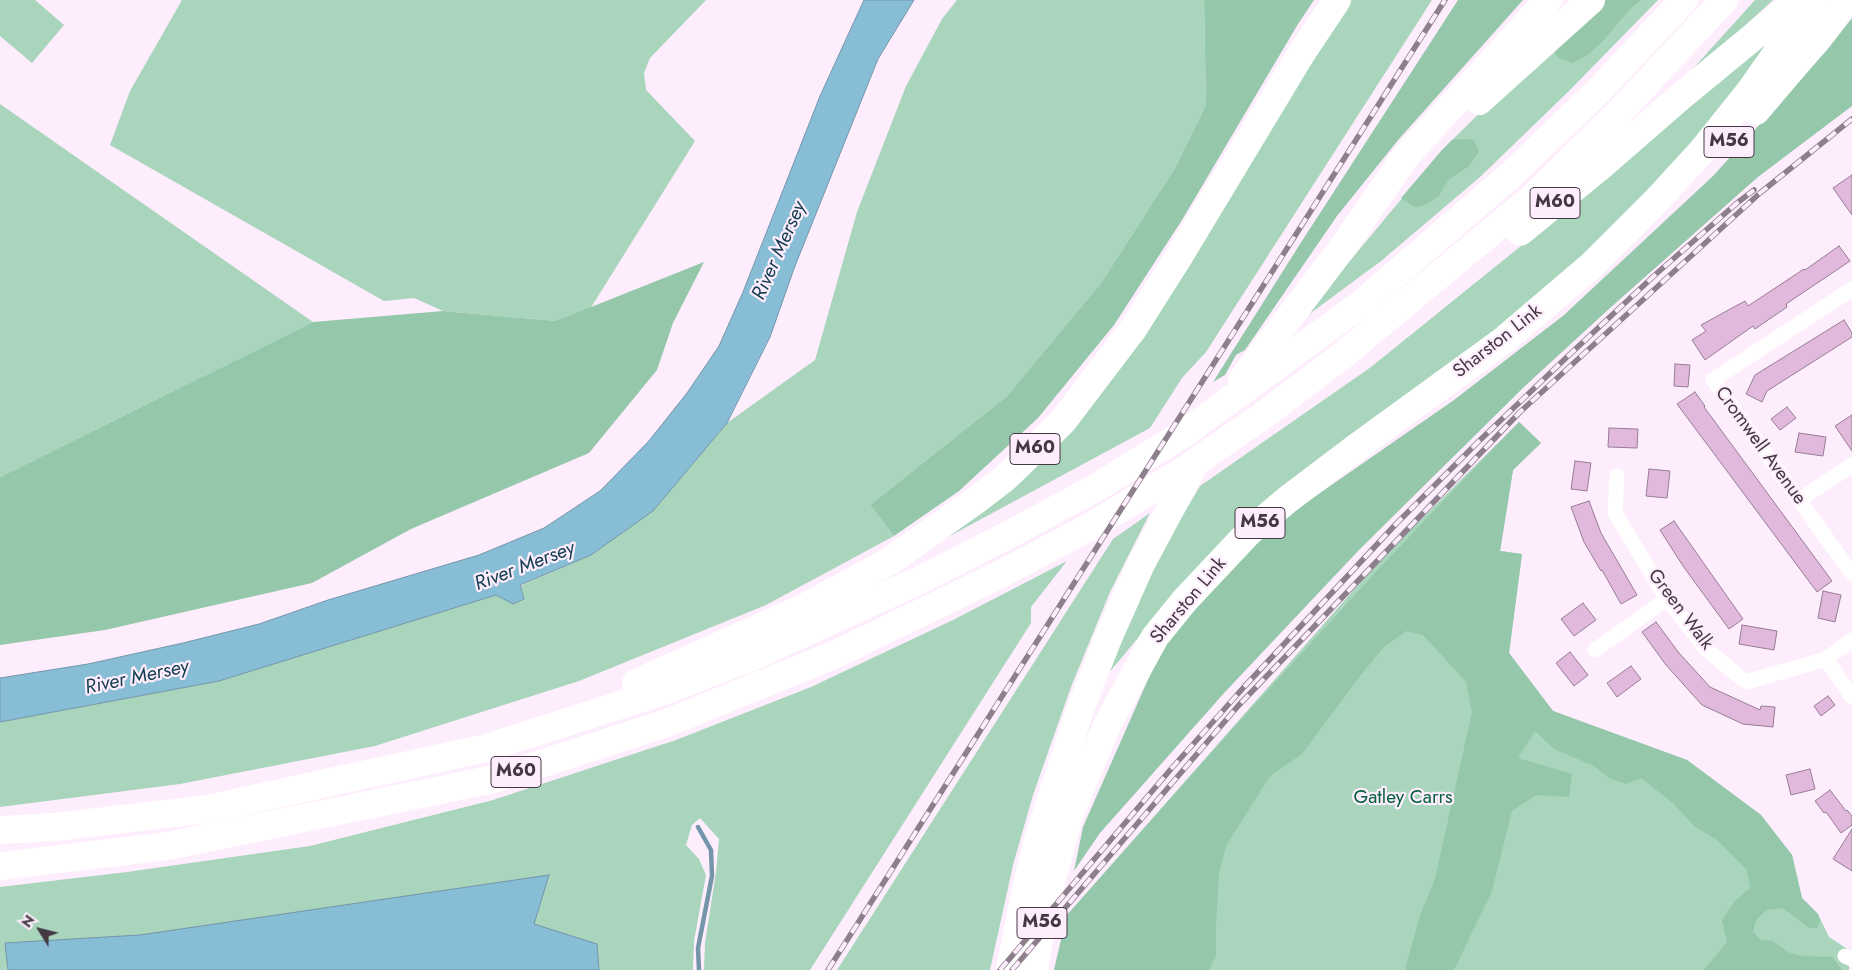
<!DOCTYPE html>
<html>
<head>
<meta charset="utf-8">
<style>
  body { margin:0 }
  #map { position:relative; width:1852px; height:970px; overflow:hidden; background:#feedfc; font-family:Jost,sans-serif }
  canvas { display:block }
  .north { position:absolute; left:15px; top:905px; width:50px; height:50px; -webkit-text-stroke:4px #feedfc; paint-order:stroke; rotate:306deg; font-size:14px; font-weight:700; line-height:20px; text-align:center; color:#443943 }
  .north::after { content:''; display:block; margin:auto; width:18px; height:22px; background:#443943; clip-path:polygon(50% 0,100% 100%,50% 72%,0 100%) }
</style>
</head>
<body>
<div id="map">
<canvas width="1852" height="970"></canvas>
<div class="north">N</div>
</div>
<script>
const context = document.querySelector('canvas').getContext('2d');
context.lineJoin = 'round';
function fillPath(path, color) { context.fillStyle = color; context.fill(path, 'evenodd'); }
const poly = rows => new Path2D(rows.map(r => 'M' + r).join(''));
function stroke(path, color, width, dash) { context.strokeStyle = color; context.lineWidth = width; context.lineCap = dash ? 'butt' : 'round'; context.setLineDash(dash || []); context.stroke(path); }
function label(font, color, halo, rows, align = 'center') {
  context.font = font + ' Jost,sans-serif'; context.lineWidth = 4.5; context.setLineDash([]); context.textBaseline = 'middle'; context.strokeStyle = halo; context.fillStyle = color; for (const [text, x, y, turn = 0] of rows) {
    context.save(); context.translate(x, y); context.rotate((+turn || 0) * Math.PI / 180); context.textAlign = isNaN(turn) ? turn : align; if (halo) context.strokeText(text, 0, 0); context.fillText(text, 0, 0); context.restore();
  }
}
fillPath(poly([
  [0,0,35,0,64,25,32,63,0,36],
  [182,0,706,0,650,58,644,73,646,90,695,141,575,333,556,321,443,311,414,298,384,301,110,145,130,91],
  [957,0,1204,0,1206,105,1175,168,1101,283,1007,396,870,505,894,536,766,605,579,681,375,746,180,784,0,807,0,722,219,681,496,595,513,604,524,599,520,586,591,555,653,511,727,423,815,360,857,212,906,86,942,19],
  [1349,0,1432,0,1206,352,1182,378,1150,428,911,557,1022,473],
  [1604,0,1658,0,1569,91,1480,177,1381,261,1300,321,1442,150,1501,92],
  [1755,0,1773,0,1690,76,1689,73],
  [1779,28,1768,51,1687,153,1549,288,1177,591,1103,680,1161,552,1200,486,1371,367,1594,187],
  [0,104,313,322,0,477],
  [1519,422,1541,443,1513,470,1500,551,1522,554,1509,653,1553,711,1687,760,1761,815,1792,855,1802,898,1818,914,1829,937,1849,950,1849,970,1054,970,1067,915,1381,559],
  [1150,513,1110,592,1071,687,1033,795,1013,865,990,970,837,970,1113,539],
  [1067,561,1031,607,1031,623,810,970,704,970,705,943,716,872,719,839,700,818,692,825,686,845,699,859,706,875,694,941,693,970,0,970,0,887,127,872,310,846,493,800,676,740,811,687,953,620]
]), '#a8d5bc');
fillPath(poly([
  [1204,0,1314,0,1298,24,1182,220,1114,325,1038,418,959,491,894,536,870,505,1007,396,1101,283,1175,168,1206,105],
  [1458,0,1523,0,1399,139,1337,216,1245,350,1236,355,1225,375,1213,382,1300,244],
  [1604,0,1641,0,1631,8,1602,42,1586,56,1572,63,1559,58,1550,47],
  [1852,18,1852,106,1758,177,1610,308,1525,386,1359,550,1225,692,1100,833,1074,871,1083,827,1161,650,1226,568,1294,511,1454,400,1564,315,1713,176,1827,50],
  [1460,139,1473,139,1479,151,1469,166,1448,180,1439,196,1425,205,1415,207,1401,198,1442,150,1452,140],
  [704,262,673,323,657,370,589,453,411,529,312,583,105,630,0,645,0,477,313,322,443,311,556,321],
  [1519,422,1541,443,1513,470,1500,551,1522,554,1509,653,1553,711,1687,760,1761,815,1792,855,1802,898,1818,914,1820,921,1817,928,1809,928,1783,908,1766,910,1756,920,1753,932,1761,940,1772,941,1790,953,1802,956,1832,957,1842,970,1704,970,1727,942,1722,920,1735,901,1750,888,1747,870,1717,840,1694,826,1674,804,1641,778,1626,784,1609,778,1594,766,1554,749,1535,731,1518,758,1572,774,1569,797,1536,795,1512,811,1492,891,1454,970,1405,970,1420,915,1435,879,1472,712,1466,682,1423,635,1406,631,1383,648,1360,676,1302,754,1270,776,1226,846,1219,873,1216,925,1216,955,1209,970,1054,970,1067,915,1237,724,1386,561]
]), '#95c7ab');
const water = poly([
  [864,0,914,0,878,59,795,266,770,337,727,423,653,511,591,555,520,585,524,599,513,604,496,595,219,681,0,722,0,678,88,664,183,643,259,624,328,600,479,555,544,528,600,491,648,442,687,393,719,346,743,292,820,96,864,0],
  [549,875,534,924,597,944,599,970,8,970,5,943,140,935,549,875]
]);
fillPath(water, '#88bdd6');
stroke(water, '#7495aa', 1);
stroke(poly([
  [698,827,711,850,712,876,698,948,699,970]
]), '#7495aa', 4.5);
const building = poly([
  [1852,175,1852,215,1833,188,1852,175],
  [1839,246,1850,261,1786,304,1787,307,1755,329,1753,326,1705,360,1692,340,1706,331,1701,325,1745,301,1748,306,1804,269,1805,270,1839,246],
  [1844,320,1852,333,1852,337,1767,391,1762,402,1746,394,1755,375,1844,320],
  [1675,364,1690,365,1688,387,1674,386,1675,364],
  [1695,392,1705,406,1704,407,1832,581,1817,592,1677,404,1695,392],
  [1787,407,1796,418,1780,430,1771,419,1787,407],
  [1852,415,1852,451,1835,426,1852,415],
  [1609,428,1638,429,1637,448,1608,447,1609,428],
  [1799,433,1826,437,1823,456,1795,452,1799,433],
  [1575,461,1591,463,1587,491,1571,489,1575,461],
  [1649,469,1670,471,1667,498,1646,496,1649,469],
  [1589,501,1601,533,1637,595,1621,604,1602,570,1601,571,1584,542,1571,507,1589,501],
  [1674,521,1743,619,1729,629,1683,566,1660,530,1674,521],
  [1823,591,1841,595,1835,622,1818,618,1823,591],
  [1583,603,1596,620,1574,636,1561,619,1583,603],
  [1656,622,1679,653,1710,687,1760,710,1761,706,1775,707,1773,727,1743,724,1702,705,1666,665,1642,632,1656,622],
  [1742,625,1777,631,1774,650,1739,644,1742,625],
  [1570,652,1588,675,1574,686,1556,663,1570,652],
  [1631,666,1641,679,1617,697,1607,683,1631,666],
  [1828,696,1835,705,1821,716,1814,706,1828,696],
  [1810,769,1815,789,1791,795,1786,775,1810,769],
  [1830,790,1846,811,1847,810,1852,816,1852,825,1841,833,1826,812,1824,813,1815,801,1830,790],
  [1852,829,1852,871,1833,859,1852,829]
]);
fillPath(building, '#e0b9dc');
stroke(building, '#977d94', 1);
stroke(poly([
  [1852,289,1713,380,1852,574],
  [1617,476,1615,513,1667,599,1707,650,1746,682,1826,659,1852,640],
  [1799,500,1852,465],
  [1595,650,1667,599],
  [1826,659,1852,697],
  [1845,956,1852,959]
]), '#fff', 15);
stroke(poly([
  [1479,101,1591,0],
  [1756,111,1819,37,1847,0],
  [1520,232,1601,166,1679,98,1798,0],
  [1242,380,1345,244,1406,156,1548,0],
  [636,683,801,609,890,561,979,498,1005,478,1032,452,1063,421,1133,329,1178,258,1301,54,1337,0],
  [0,830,55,827,208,809,486,748,661,692,747,659,920,580,1014,532,1097,487,1186,432,1361,304,1513,173,1598,91,1684,0],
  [0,866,168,846,494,779,667,723,836,654,1001,574,1086,529,1180,473,1261,417,1343,355,1532,198,1619,113,1724,0],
  [1010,970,1025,893,1038,839,1080,710,1109,636,1140,566,1194,465],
  [1034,970,1046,901,1070,814,1107,725,1155,637,1185,600,1249,532,1287,500,1357,447,1504,340,1592,265,1658,199,1702,151,1750,91,1814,0]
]), '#fff', 28);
const rail = poly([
  [828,970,1445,0],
  [1000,970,1171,769,1244,687,1396,524,1478,442,1567,357,1656,274,1737,203,1754,190],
  [1012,970,1238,706,1520,412,1760,193,1852,119]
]);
stroke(rail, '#8d7f8b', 5.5);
stroke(rail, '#feedfc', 4, [11]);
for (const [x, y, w] of [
  [1729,142,50],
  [1555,203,50],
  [1035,449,50],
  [1260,523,50],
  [516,772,50],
  [1042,923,50]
]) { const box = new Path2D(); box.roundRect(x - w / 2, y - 15.5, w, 31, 4); context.fillStyle = '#feedfc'; context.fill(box); stroke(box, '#443943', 1); }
label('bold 18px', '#443943', null, [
  ["M56",1729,142],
  ["M60",1555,203],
  ["M60",1035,449],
  ["M56",1260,523],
  ["M60",516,772],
  ["M56",1042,923]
]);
label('19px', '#443943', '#feedfc', [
  ["Sharston Link",1498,342,-38],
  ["Cromwell Avenue",1760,446,54],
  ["Sharston Link",1189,601,-50],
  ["Green Walk",1680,610,53]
]);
label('19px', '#035f3d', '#feedfc', [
  ["Gatley Carrs",1403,798]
]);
label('italic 20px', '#113e50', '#feedfc', [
  ["River Mersey",780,251,-66],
  ["River Mersey",525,567,-21],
  ["River Mersey",137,678,-12]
]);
</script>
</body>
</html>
